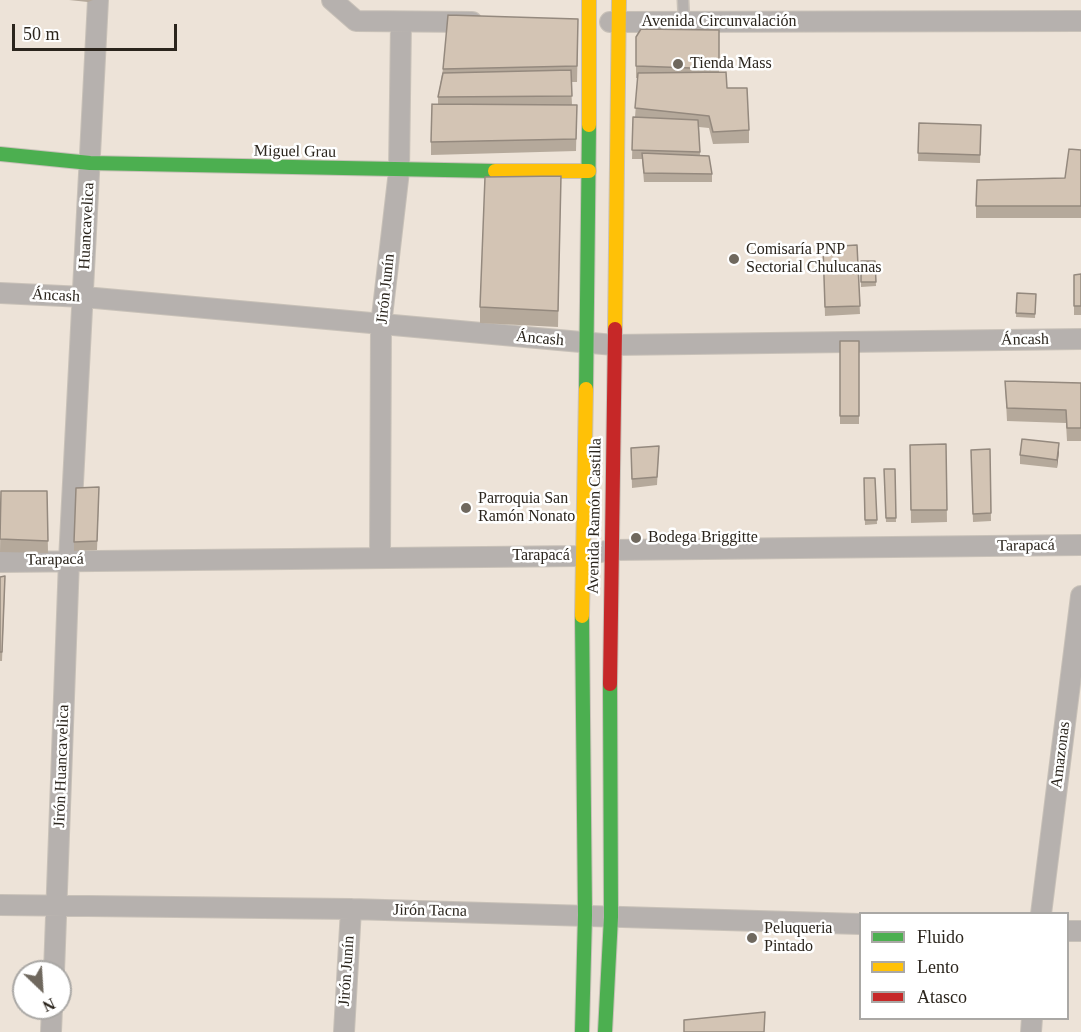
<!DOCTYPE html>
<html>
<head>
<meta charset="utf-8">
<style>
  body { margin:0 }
  #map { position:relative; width:1081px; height:1032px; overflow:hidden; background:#ede3d8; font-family:"Times New Roman",serif }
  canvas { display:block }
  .legend { position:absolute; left:859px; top:912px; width:210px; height:108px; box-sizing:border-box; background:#fff; border:2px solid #aaa8a5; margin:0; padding:8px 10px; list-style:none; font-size:18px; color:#2b251d }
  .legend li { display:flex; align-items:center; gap:12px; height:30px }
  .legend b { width:30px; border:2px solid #aaa8a5 }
  .north { position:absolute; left:12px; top:960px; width:60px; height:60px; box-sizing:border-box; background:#fff; border:2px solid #aaa8a5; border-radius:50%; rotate:155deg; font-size:16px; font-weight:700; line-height:24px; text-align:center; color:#2b251d }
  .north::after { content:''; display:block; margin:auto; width:21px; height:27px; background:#6f685e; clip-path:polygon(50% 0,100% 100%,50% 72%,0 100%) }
  .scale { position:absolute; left:12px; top:24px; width:165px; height:27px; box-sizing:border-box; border:3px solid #2b251d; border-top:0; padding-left:8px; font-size:18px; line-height:21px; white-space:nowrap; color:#2b251d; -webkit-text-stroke:4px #fff; paint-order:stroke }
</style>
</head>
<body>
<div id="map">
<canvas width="1081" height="1032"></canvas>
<ul class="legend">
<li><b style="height:8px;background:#4caf50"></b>Fluido</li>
<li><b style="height:8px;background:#ffc107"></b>Lento</li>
<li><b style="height:8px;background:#c62828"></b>Atasco</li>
</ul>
<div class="north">N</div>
<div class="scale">50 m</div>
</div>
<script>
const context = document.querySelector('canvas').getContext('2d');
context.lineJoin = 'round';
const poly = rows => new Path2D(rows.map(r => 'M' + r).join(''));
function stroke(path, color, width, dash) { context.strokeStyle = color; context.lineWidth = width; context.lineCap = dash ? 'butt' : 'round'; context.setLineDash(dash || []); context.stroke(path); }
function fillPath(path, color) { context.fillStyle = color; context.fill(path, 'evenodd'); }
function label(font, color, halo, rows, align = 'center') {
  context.font = font + ' "Times New Roman",serif'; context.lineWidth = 5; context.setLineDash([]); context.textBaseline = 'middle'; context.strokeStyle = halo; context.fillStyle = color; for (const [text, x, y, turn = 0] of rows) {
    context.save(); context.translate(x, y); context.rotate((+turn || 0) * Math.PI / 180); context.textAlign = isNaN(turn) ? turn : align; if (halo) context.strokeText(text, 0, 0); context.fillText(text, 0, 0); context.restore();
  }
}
const lane = poly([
  [683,0,684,21]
]);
const street = poly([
  [332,0,356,21,472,22],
  [610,22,1081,21],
  [0,293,84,297,614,345,1081,339],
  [380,556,381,325,399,171,401,23],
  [0,562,581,556,611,550,1081,545],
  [0,905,351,909,860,924],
  [1041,914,1081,596],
  [1068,931,1081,931],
  [54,972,69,560,98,0],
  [51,1032,52,1008],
  [344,1032,351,909],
  [1031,1032,1032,1018]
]);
const fast = poly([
  [0,154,90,163,495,171],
  [586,389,589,125],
  [582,616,585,915,582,1032],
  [605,1032,611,917,610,684]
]);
const slow = poly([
  [589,125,589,0],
  [495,171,589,171],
  [615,329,619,0],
  [582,616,586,389]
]);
const jam = poly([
  [610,684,615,329]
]);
stroke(lane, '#c8c1b8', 13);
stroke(street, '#c8c1b8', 22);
stroke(fast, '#c8c1b8', 16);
stroke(slow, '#c8c1b8', 16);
stroke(jam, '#c8c1b8', 16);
stroke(lane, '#b6b1ae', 10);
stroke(street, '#b6b1ae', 20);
stroke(fast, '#4caf50', 14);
stroke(slow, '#ffc107', 14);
stroke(jam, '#c62828', 14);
fillPath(poly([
  [69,0,93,0,88,2],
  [719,30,719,72,749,130,749,143,713,144,709,128,699,127,700,155,712,174,712,182,644,182,642,159,632,159,633,117,635,117,638,78,636,78,636,37],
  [578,36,577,82,571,82,572,105,577,105,576,151,431,155,431,142,438,104,438,97,443,69],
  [919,123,981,125,980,163,918,161],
  [1081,150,1081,218,976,218,976,206,1065,178],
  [561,176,558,327,480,323,480,307],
  [857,245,860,314,825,316,823,247],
  [861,261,875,261,876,286,861,287],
  [1081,274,1081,315,1074,315,1074,275],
  [1017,293,1036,294,1035,318,1016,317],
  [840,341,859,341,859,424,840,424],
  [1005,381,1081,383,1081,441,1067,441,1066,423,1007,421],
  [946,444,947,522,911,523,910,445],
  [659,446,657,485,632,488,631,448],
  [990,449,991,521,973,522,971,450],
  [1059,452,1057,468,1020,464,1020,455],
  [884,469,895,469,896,522,886,522],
  [864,478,875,478,877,524,865,525],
  [1,491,47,491,48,553,0,552],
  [99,495,97,550,74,551,74,542],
  [0,577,5,585,2,661,0,661]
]), '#b5a99b');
fillPath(poly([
  [1059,443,1059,452,1057,468,1057,460]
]), '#94897e');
const building = poly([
  [448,15,578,19,577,66,443,69,448,15],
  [641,29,719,30,719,69,636,66,636,37,641,29],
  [571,70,572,96,438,97,443,73,571,70],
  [726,72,727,88,747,88,749,130,713,132,709,116,635,108,638,73,726,72],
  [432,104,577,105,576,139,431,142,432,104],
  [633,117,698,120,700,152,632,150,633,117],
  [919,123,981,125,980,155,918,153,919,123],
  [1069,149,1081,150,1081,206,976,206,977,180,1065,178,1069,149],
  [642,153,709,156,712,174,644,173,642,153],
  [561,176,558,311,480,307,485,177,561,176],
  [857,245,860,306,825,307,823,247,857,245],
  [861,261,875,261,876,282,861,282,861,261],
  [1081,274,1081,306,1074,306,1074,275,1081,274],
  [1017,293,1036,294,1035,314,1016,313,1017,293],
  [840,341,859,341,859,416,840,416,840,341],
  [1005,381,1081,383,1081,428,1067,428,1066,410,1007,408,1005,381],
  [1022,439,1059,443,1057,460,1020,455,1022,439],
  [946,444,947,510,911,510,910,445,946,444],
  [659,446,657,477,632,479,631,448,659,446],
  [990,449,991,513,973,514,971,450,990,449],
  [884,469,895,469,896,518,886,518,884,469],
  [864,478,875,478,877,520,865,520,864,478],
  [99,487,97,541,74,542,76,488,99,487],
  [1,491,47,491,48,541,0,539,1,491],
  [5,576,2,652,0,652,0,577,5,576],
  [765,1012,764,1032,684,1032,684,1020,765,1012]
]);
fillPath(building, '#d3c4b4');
stroke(building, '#94897e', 1.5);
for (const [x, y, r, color] of [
  [678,64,6,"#6f685e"],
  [734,259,6,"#6f685e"],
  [466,508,6,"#6f685e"],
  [636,538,6,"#6f685e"],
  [752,938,6,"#6f685e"]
]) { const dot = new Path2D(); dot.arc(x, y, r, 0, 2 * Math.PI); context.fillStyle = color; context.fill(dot); stroke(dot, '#fff', 2); }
label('16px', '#2b251d', '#fff', [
  ["Avenida Circunvalación",719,22],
  ["Miguel Grau",295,152,1],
  ["Huancavelica",87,226,-87],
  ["Jirón Junín",386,289,-84],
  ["Áncash",56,296,3],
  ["Áncash",540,339,5],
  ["Áncash",1025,340,-1],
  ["Avenida Ramón Castilla",595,516,-89],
  ["Tarapacá",1026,546,-1],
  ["Tarapacá",541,556],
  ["Tarapacá",55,560,-1],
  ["Amazonas",1061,755,-83],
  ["Jirón Huancavelica",62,766,-88],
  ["Jirón Tacna",430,911,1],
  ["Jirón Junín",347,971,-86]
]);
label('16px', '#2b251d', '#fff', [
  ["Tienda Mass",690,64],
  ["Comisaría PNP",746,250],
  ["Sectorial Chulucanas",746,268],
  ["Parroquia San",478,499],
  ["Ramón Nonato",478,517],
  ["Bodega Briggitte",648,538],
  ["Peluqueria",764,929],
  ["Pintado",764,947]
], 'left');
</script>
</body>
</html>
